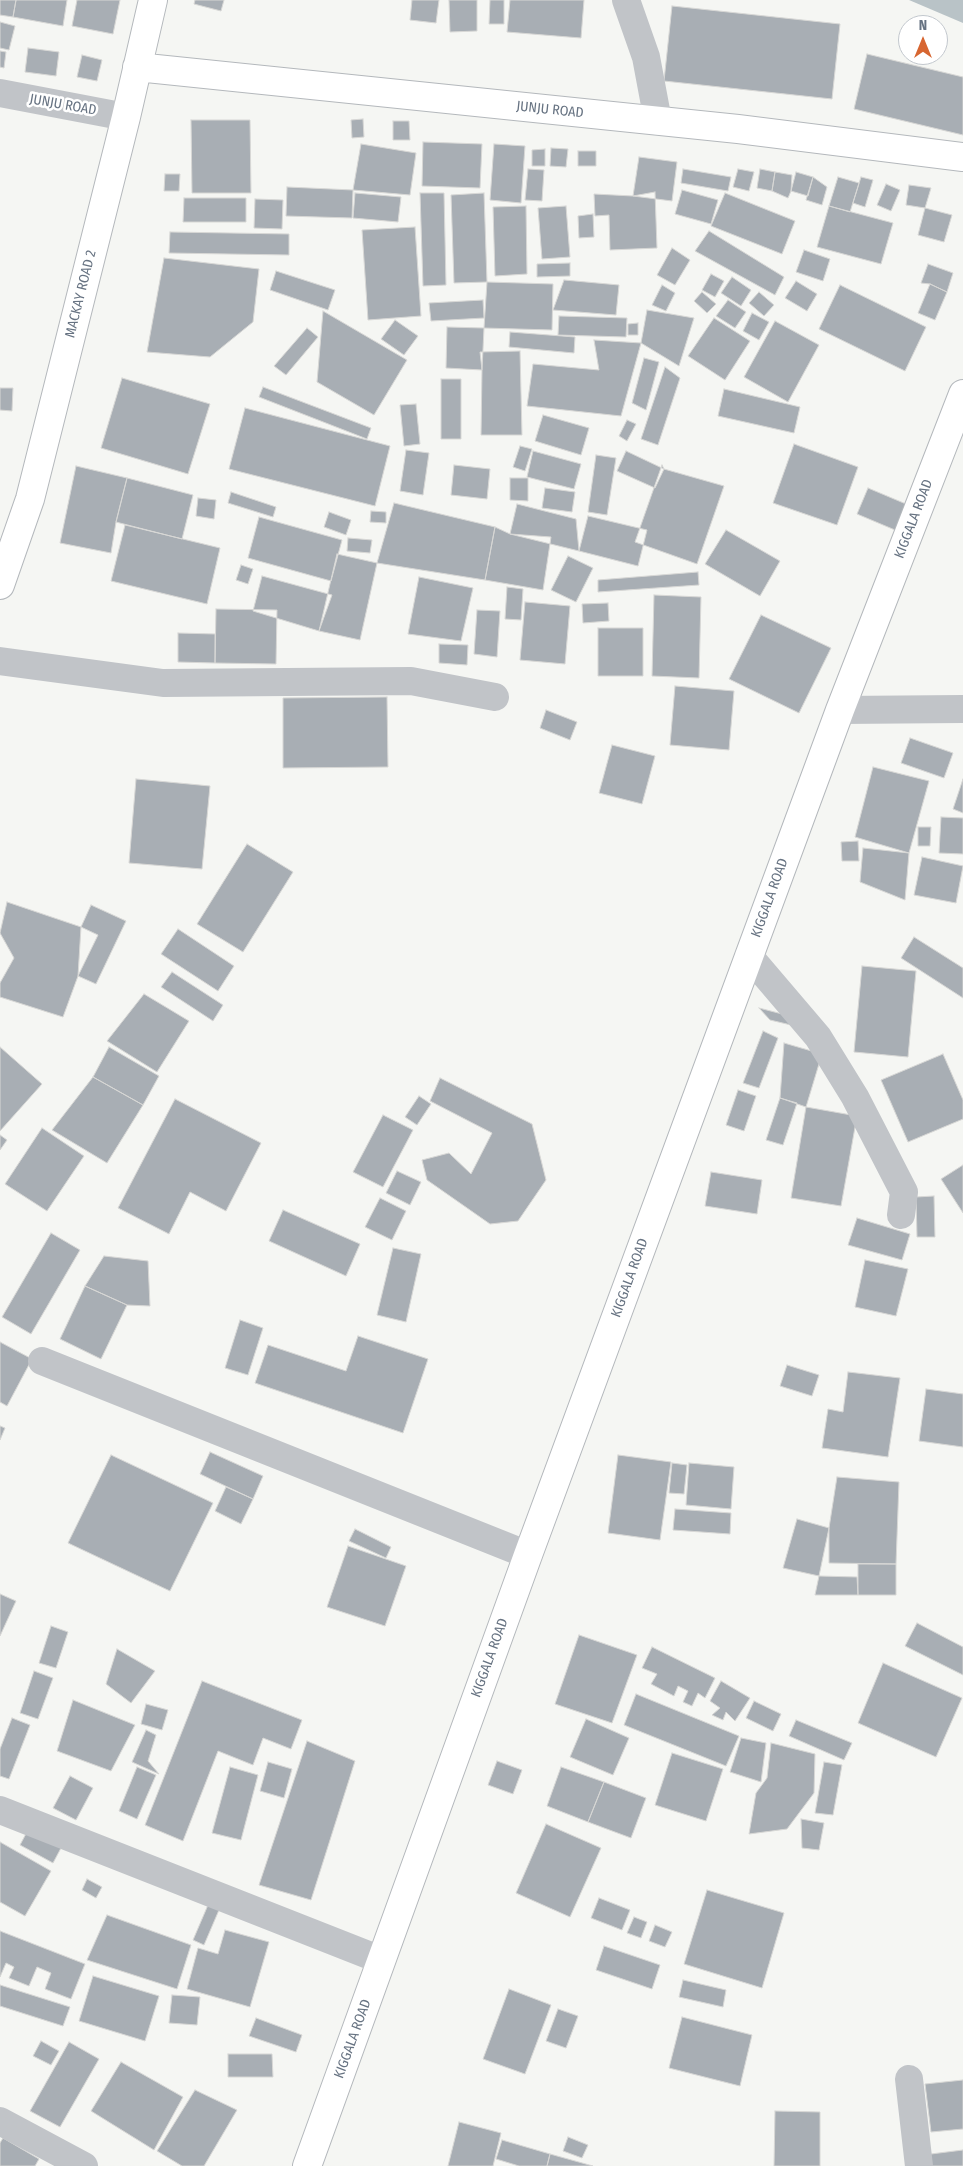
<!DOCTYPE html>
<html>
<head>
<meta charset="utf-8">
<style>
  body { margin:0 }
  #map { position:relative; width:963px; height:2166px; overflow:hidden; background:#f5f6f3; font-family:"Fira Sans Condensed",sans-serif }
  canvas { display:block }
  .north { position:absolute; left:898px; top:15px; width:50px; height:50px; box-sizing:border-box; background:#fff; border:1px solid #c2c7cd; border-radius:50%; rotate:0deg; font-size:14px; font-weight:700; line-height:20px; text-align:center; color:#677382 }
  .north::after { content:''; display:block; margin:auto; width:18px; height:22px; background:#d76631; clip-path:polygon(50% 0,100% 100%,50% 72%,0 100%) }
</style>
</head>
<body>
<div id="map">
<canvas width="963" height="2166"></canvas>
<div class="north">N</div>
</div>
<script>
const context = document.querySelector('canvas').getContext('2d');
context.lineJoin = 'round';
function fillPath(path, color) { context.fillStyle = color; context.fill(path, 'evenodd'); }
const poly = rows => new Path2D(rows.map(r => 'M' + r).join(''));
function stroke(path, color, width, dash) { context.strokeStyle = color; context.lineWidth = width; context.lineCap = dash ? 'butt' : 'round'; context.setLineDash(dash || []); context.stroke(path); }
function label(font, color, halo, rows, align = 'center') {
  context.font = font + ' "Fira Sans Condensed",sans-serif'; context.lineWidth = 5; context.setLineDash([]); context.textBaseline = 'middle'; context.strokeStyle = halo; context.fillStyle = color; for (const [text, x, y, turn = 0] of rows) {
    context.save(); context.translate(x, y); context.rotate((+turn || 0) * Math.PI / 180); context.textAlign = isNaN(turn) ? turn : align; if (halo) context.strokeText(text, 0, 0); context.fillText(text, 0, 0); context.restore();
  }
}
fillPath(poly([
  [909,0,963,0,963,23]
]), '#b9c3c7');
const building = poly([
  [0,0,16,0,13,17,0,15,0,0],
  [16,0,67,0,63,26,13,17,16,0],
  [77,0,120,0,113,34,72,26,77,0],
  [195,0,224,0,221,11,194,4,195,0],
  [412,0,439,0,436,23,410,20,412,0],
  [449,0,477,0,477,31,450,32,449,0],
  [490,0,504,0,504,24,489,24,490,0],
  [510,0,584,0,581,38,507,32,510,0],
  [672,6,840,24,832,99,664,81,672,6],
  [0,22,15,26,9,50,0,48,0,22],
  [28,48,59,52,56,76,25,72,28,48],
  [0,51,6,52,4,68,0,67,0,51],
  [867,54,963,77,963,135,854,109,867,54],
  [82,55,102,60,97,81,77,77,82,55],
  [363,119,364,137,352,138,351,120,363,119],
  [191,120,250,120,251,193,192,193,191,120],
  [393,121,409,121,410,140,393,140,393,121],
  [423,142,482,144,480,188,422,186,423,142],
  [361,144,416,153,410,195,353,190,361,144],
  [494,144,525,146,521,203,490,200,494,144],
  [551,148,568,149,566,167,550,166,551,148],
  [545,149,545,166,532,166,532,150,545,149],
  [578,151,596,151,596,166,578,166,578,151],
  [639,157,677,162,672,201,633,196,639,157],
  [528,169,544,170,542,201,525,200,528,169],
  [683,169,731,177,728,191,681,183,683,169],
  [738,169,754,172,749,191,733,187,738,169],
  [760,169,775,172,772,191,757,188,760,169],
  [775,172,792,175,791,191,788,198,772,191,775,172],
  [796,172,813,177,808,196,791,191,796,172],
  [165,174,180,174,179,191,164,191,165,174],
  [813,177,827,187,822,205,806,200,813,177],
  [838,177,859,183,850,212,829,206,838,177],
  [861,177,873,180,865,207,853,203,861,177],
  [886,184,900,190,891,211,877,205,886,184],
  [909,185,931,188,925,208,906,205,909,185],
  [287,187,353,190,352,218,286,216,287,187],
  [682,190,718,200,711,224,675,214,682,190],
  [655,192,657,248,610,250,609,215,595,216,594,194,633,196,655,192],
  [355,193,401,197,398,222,353,218,355,193],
  [420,193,444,193,446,285,423,286,420,193],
  [484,193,487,282,454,283,451,195,484,193],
  [725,193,795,221,782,254,711,226,725,193],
  [184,198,246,198,246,222,183,222,184,198],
  [255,199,283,200,282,229,254,228,255,199],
  [526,206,527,274,495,276,493,207,526,206],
  [566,206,570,257,542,259,538,208,566,206],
  [829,206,893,223,881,264,817,247,829,206],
  [925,208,952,215,944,242,918,235,925,208],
  [593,214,594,237,579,238,578,216,593,214],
  [415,227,421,316,368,320,362,230,415,227],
  [709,231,784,277,775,295,695,251,709,231],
  [170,232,289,234,289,255,169,253,170,232],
  [672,248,690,260,675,285,657,275,672,248],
  [804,250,830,259,823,281,796,272,804,250],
  [164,258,259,269,253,322,210,357,147,352,164,258],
  [570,263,570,276,537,277,537,264,570,263],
  [928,264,953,273,947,292,930,284,921,283,928,264],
  [276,271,335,290,328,310,270,290,276,271],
  [711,274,724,281,715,297,702,290,711,274],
  [732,277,751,290,741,306,721,293,732,277],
  [564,280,619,285,616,315,553,310,564,280],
  [796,281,817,294,807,311,785,298,796,281],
  [487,282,553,284,552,330,484,328,487,282],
  [930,284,947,292,935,320,918,313,930,284],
  [662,285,675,293,666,311,652,305,662,285],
  [840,285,926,327,905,371,819,329,840,285],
  [702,292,716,304,707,313,694,301,702,292],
  [759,292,774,305,764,316,749,303,759,292],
  [483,300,484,318,431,321,429,303,483,300],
  [728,300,746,312,735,328,716,316,728,300],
  [647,310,694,318,679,366,641,343,647,310],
  [323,311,407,360,374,415,317,382,323,311],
  [752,313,769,322,759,340,743,331,752,313],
  [559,316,627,318,626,337,558,335,559,316],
  [714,318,750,341,725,380,688,356,714,318],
  [395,320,418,336,404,355,381,339,395,320],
  [775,321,819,345,788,402,744,377,775,321],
  [638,323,638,335,628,335,628,324,638,323],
  [447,327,484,328,482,370,446,368,447,327],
  [307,328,318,337,286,375,274,366,307,328],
  [510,332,575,337,574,353,509,347,510,332],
  [594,340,641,343,621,416,527,406,533,364,599,370,594,340],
  [520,351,522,435,481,435,482,370,480,352,520,351],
  [644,358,659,362,646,410,632,403,644,358],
  [665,367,680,378,658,445,641,439,665,367],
  [122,378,210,404,188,474,101,448,122,378],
  [441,379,461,379,461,439,441,439,441,379],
  [263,387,371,428,367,439,259,397,263,387],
  [0,388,13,388,12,411,0,410,0,388],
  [724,389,800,407,794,433,718,416,724,389],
  [416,404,420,444,404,446,400,405,416,404],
  [245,408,390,446,375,506,229,469,245,408],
  [543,415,589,428,581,455,535,441,543,415],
  [627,420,636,424,627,441,619,436,627,420],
  [794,444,858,467,837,525,773,503,794,444],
  [520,446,532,449,525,471,513,467,520,446],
  [406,450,429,453,423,495,400,491,406,450],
  [533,451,581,464,574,489,527,477,533,451],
  [626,451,664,469,655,488,617,471,626,451],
  [596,455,616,458,607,515,588,512,596,455],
  [454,465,490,469,487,499,451,495,454,465],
  [662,465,664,469,724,486,697,564,635,542,662,465],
  [76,466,127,478,116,522,111,553,60,543,76,466],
  [127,478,193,495,182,539,116,522,127,478],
  [510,478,528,478,528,501,510,500,510,478],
  [545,488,575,492,572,512,542,508,545,488],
  [868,488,906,504,895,530,857,514,868,488],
  [231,492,276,507,273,517,228,503,231,492],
  [198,498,216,500,214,519,196,516,198,498],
  [394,503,495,527,485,580,377,563,394,503],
  [517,504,576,519,579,551,510,534,517,504],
  [371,511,386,512,386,523,370,522,371,511],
  [329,512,351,520,346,535,324,527,329,512],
  [588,516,647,530,638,566,579,551,588,516],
  [259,517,342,540,331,581,248,558,259,517],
  [125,525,220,548,207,604,111,581,125,525],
  [495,527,510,534,551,537,543,590,485,580,495,527],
  [726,530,780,561,760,596,705,564,726,530],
  [348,538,372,540,370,553,347,551,348,538],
  [337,554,377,563,360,640,319,631,337,554],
  [568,556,593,568,576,602,551,590,568,556],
  [241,565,253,569,248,584,236,580,241,565],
  [698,572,699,585,598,592,598,580,698,572],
  [262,576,332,595,319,631,253,611,262,576],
  [419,577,473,588,461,641,408,634,419,577],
  [507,587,523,589,521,620,505,619,507,587],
  [654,595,701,597,699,678,652,676,654,595],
  [525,602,570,606,565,664,520,660,525,602],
  [608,603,609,621,583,623,582,604,608,603],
  [216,609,277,610,276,664,215,663,216,609],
  [477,610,500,611,497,657,474,654,477,610],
  [761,615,831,648,799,713,729,679,761,615],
  [598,628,643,628,643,676,598,676,598,628],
  [178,633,215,634,215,663,178,662,178,633],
  [439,644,468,645,467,665,439,663,439,644],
  [675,686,734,691,729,750,670,745,675,686],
  [387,697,388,767,283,768,283,698,387,697],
  [546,710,577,722,570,740,540,728,546,710],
  [910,738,953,753,944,778,901,763,910,738],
  [612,745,655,756,642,804,599,793,612,745],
  [873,767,929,781,909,853,855,837,873,767],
  [136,779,210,786,202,869,129,863,136,779],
  [963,779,963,813,953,809,963,779],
  [941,817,963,818,963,854,939,853,941,817],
  [918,827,931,827,930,846,918,846,918,827],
  [858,841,859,861,842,861,841,842,858,841],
  [247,844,293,872,243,952,197,924,247,844],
  [863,848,909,853,905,900,860,882,863,848],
  [922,857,963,866,956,903,914,895,922,857],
  [7,902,81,927,78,976,63,1017,0,997,0,983,14,958,0,933,7,902],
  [91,905,126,921,96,984,78,976,98,935,81,927,91,905],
  [178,929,234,966,218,991,161,954,178,929],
  [914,937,963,968,963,998,901,958,914,937],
  [862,966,916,971,908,1057,854,1052,862,966],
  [172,972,223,1005,213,1021,161,987,172,972],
  [144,994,189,1021,157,1072,107,1041,144,994],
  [759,1008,786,1015,791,1025,770,1020,759,1008],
  [763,1031,778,1038,759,1088,743,1083,763,1031],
  [784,1043,822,1054,806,1107,780,1098,784,1043],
  [0,1047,42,1084,0,1131,0,1047],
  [109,1047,159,1076,143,1105,93,1077,109,1047],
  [943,1054,963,1100,963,1119,908,1142,881,1080,943,1054],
  [93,1077,143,1105,107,1163,52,1130,93,1077],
  [440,1078,532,1124,546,1180,518,1221,490,1224,427,1180,422,1160,449,1153,471,1174,492,1133,430,1101,440,1078],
  [738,1090,756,1096,744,1131,726,1125,738,1090],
  [419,1096,431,1104,417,1125,405,1117,419,1096],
  [780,1098,797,1103,783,1145,766,1140,780,1098],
  [175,1099,261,1143,226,1211,190,1192,169,1234,118,1208,175,1099],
  [806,1107,857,1116,841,1206,791,1198,806,1107],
  [383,1115,413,1130,383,1187,353,1172,383,1115],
  [42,1128,84,1156,47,1211,5,1184,42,1128],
  [0,1135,7,1140,0,1150,0,1135],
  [963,1165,963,1213,941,1179,963,1165],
  [397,1171,421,1182,410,1205,386,1193,397,1171],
  [711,1172,762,1180,757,1214,705,1206,711,1172],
  [934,1196,935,1237,917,1237,916,1197,934,1196],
  [380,1198,406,1211,392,1240,365,1227,380,1198],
  [283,1210,360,1244,346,1276,269,1241,283,1210],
  [857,1218,910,1234,902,1260,848,1245,857,1218],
  [51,1233,80,1250,31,1334,2,1317,51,1233],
  [393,1248,421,1254,406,1322,377,1315,393,1248],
  [104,1256,148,1261,150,1306,127,1305,85,1286,104,1256],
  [865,1260,908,1269,896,1316,855,1307,865,1260],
  [85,1286,127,1305,101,1359,60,1339,85,1286],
  [240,1320,263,1328,248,1375,225,1368,240,1320],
  [358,1336,428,1359,403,1433,255,1383,268,1345,346,1371,358,1336],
  [0,1342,32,1359,7,1406,0,1402,0,1342],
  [787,1365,819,1375,812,1396,780,1386,787,1365],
  [848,1372,900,1378,888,1457,822,1448,828,1409,843,1412,848,1372],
  [926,1389,963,1394,963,1447,919,1441,926,1389],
  [0,1426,5,1428,0,1440,0,1426],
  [210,1452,263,1476,253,1499,200,1474,210,1452],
  [111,1455,213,1503,170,1591,68,1543,111,1455],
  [618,1455,671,1462,660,1540,608,1533,618,1455],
  [672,1463,687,1465,684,1494,669,1493,672,1463],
  [689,1463,734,1467,731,1509,686,1505,689,1463],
  [837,1477,899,1482,896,1564,829,1563,829,1528,837,1477],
  [226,1487,253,1499,241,1524,215,1511,226,1487],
  [675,1509,731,1513,730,1534,673,1530,675,1509],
  [797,1519,829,1528,819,1576,783,1568,797,1519],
  [355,1529,391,1547,386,1558,349,1541,355,1529],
  [348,1546,406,1566,385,1626,327,1607,348,1546],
  [858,1564,896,1564,896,1595,858,1595,858,1564],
  [819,1576,857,1577,858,1595,815,1595,819,1576],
  [0,1594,16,1601,0,1636,0,1594],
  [917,1623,963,1647,963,1675,905,1646,917,1623],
  [51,1626,68,1632,56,1668,39,1663,51,1626],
  [579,1635,637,1655,612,1723,555,1704,579,1635],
  [652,1647,715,1678,705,1698,698,1693,692,1706,683,1702,688,1691,678,1686,674,1696,651,1684,657,1674,642,1668,652,1647],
  [117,1649,155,1671,131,1703,106,1684,117,1649],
  [883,1663,962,1698,936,1757,858,1723,883,1663],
  [34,1671,53,1678,38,1719,20,1713,34,1671],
  [202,1681,302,1720,291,1749,263,1738,253,1765,218,1751,183,1841,145,1825,202,1681],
  [721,1681,750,1698,735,1721,726,1712,723,1720,712,1715,720,1708,710,1701,721,1681],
  [636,1694,739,1736,726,1766,624,1725,636,1694],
  [73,1700,135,1725,111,1771,57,1751,73,1700],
  [754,1701,781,1714,773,1731,746,1718,754,1701],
  [146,1704,168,1710,162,1730,141,1724,146,1704],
  [12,1718,30,1725,9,1779,0,1776,0,1749,12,1718],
  [586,1719,629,1738,613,1775,570,1757,586,1719],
  [796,1720,852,1743,844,1760,789,1736,796,1720],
  [146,1730,156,1735,148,1761,159,1774,132,1762,146,1730],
  [741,1738,766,1743,761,1782,730,1772,741,1738],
  [307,1741,355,1761,311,1900,259,1885,307,1741],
  [771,1743,815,1754,814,1793,787,1829,749,1834,756,1793,767,1778,771,1743],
  [672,1753,723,1769,706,1821,655,1805,672,1753],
  [497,1761,522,1770,513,1794,488,1785,497,1761],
  [268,1762,292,1769,284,1798,260,1791,268,1762],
  [824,1762,842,1765,833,1815,815,1813,824,1762],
  [137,1767,156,1775,137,1819,119,1811,137,1767],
  [230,1767,258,1775,241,1840,212,1833,230,1767],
  [561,1767,604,1782,588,1822,547,1806,561,1767],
  [70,1776,93,1788,76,1820,53,1808,70,1776],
  [604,1782,646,1798,631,1838,588,1822,604,1782],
  [801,1819,824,1823,819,1850,802,1848,801,1819],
  [546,1824,601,1848,570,1917,516,1893,546,1824],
  [28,1830,61,1848,53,1863,20,1845,28,1830],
  [0,1842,51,1871,25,1916,0,1902,0,1842],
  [87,1879,102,1887,96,1898,82,1890,87,1879],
  [707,1890,784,1913,762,1988,684,1964,707,1890],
  [599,1898,630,1910,622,1930,591,1918,599,1898],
  [208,1905,219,1910,204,1945,193,1940,208,1905],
  [107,1915,191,1945,177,1989,87,1960,107,1915],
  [634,1917,647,1922,641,1938,627,1933,634,1917],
  [655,1925,672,1932,665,1947,649,1941,655,1925],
  [225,1930,269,1942,250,2007,187,1989,198,1948,218,1954,225,1930],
  [0,1931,85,1964,71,1999,45,1989,51,1973,37,1967,29,1986,9,1978,14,1967,6,1963,0,1977,0,1931],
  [604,1946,660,1965,652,1989,596,1970,604,1946],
  [93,1976,159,1996,145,2041,79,2021,93,1976],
  [683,1980,726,1990,723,2007,679,1997,683,1980],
  [0,1985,70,2007,63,2026,0,2006,0,1985],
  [509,1989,551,2005,525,2074,483,2059,509,1989],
  [172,1995,200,1997,197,2025,169,2023,172,1995],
  [558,2009,578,2016,566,2048,546,2041,558,2009],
  [682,2017,752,2035,740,2086,669,2068,682,2017],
  [256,2018,302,2035,296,2052,249,2036,256,2018],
  [41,2041,59,2051,51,2065,33,2056,41,2041],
  [69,2042,99,2059,60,2127,30,2111,69,2042],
  [228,2054,272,2054,273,2077,228,2077,228,2054],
  [121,2062,183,2097,154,2150,91,2111,121,2062],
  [963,2080,963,2129,931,2132,925,2084,963,2080],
  [195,2090,237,2110,204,2166,182,2166,157,2151,195,2090],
  [775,2111,820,2112,820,2166,774,2166,775,2111],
  [459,2122,501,2133,493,2166,448,2166,459,2122],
  [568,2137,588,2145,582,2158,563,2151,568,2137],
  [3,2138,39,2159,35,2166,0,2166,0,2143,3,2138],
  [502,2140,550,2154,547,2166,519,2166,496,2159,502,2140],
  [963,2150,963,2166,924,2166,923,2155,963,2150],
  [550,2154,593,2166,547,2166,550,2154]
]);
fillPath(building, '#a8aeb4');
stroke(building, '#d7d7d5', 1);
const secondary = poly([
  [137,67,738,129,963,157],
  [0,585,30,499,126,117,153,0],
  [307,2166,528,1555,840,710,963,394]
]);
stroke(secondary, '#b4b8bc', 30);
stroke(poly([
  [626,0,646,57,658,121],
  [0,93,126,117],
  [0,661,163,683,411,681,495,697],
  [840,710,963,709],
  [749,956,818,1037,855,1097,904,1192,901,1215],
  [42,1361,528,1555],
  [0,1810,381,1960],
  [909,2079,919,2166],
  [0,2121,84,2166]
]), '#c1c4c8', 28);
stroke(secondary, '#fff', 28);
label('14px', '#677382', '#fff', [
  ["JUNJU ROAD",63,105,10],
  ["JUNJU ROAD",550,110,6],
  ["MACKAY ROAD 2",81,294,-76],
  ["KIGGALA ROAD",914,519,-69],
  ["KIGGALA ROAD",770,898,-70],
  ["KIGGALA ROAD",630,1278,-70],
  ["KIGGALA ROAD",490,1658,-70],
  ["KIGGALA ROAD",353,2039,-70]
]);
</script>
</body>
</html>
